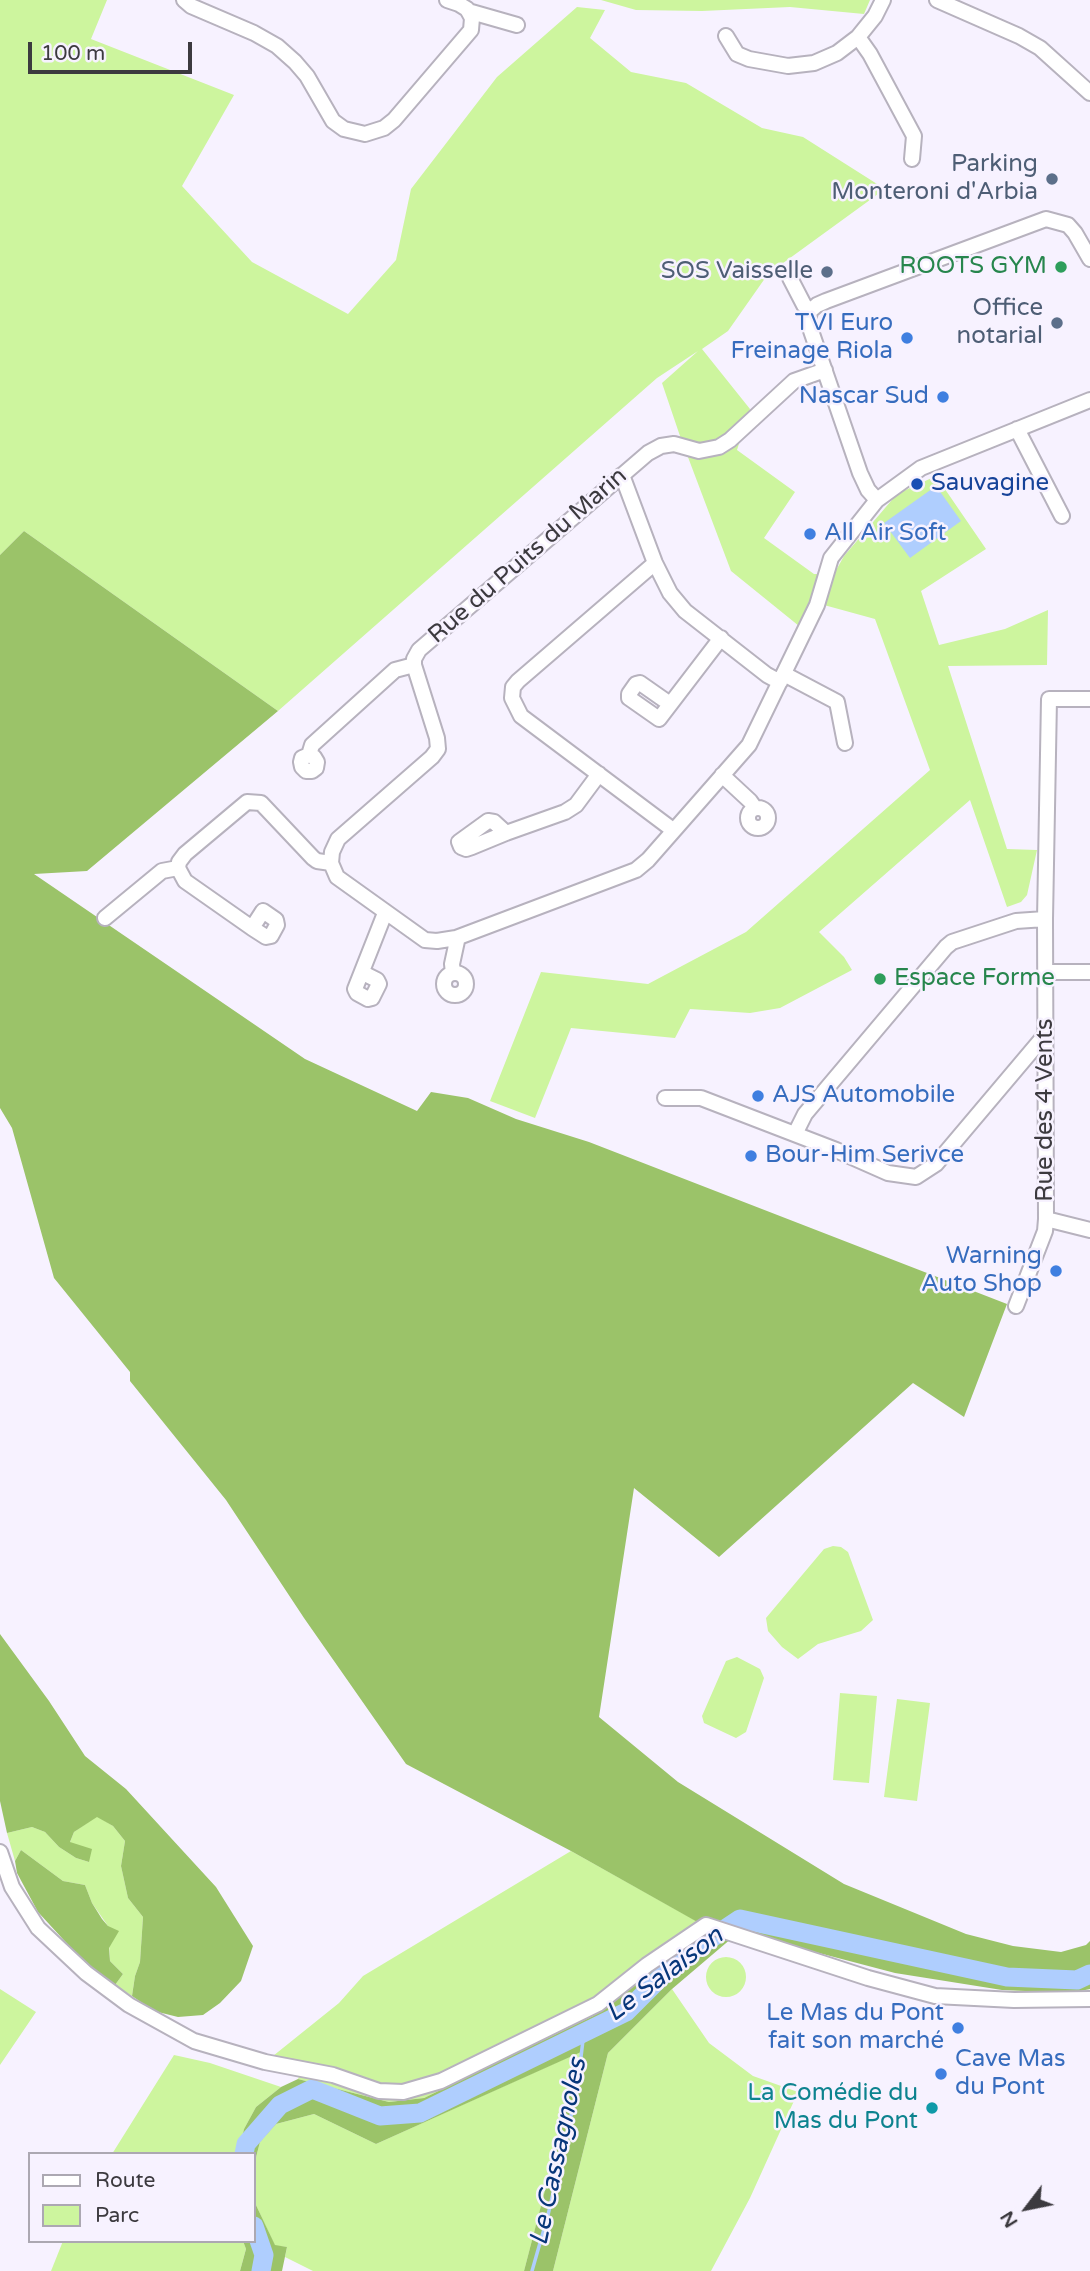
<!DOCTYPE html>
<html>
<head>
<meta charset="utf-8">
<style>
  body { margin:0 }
  #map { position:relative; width:1090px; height:2271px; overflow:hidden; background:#f7f2ff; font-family:"Varela Round",sans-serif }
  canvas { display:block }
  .legend { position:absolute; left:28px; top:2152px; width:228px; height:91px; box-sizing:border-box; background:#f7f2ff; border:2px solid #aca8b2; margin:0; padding:9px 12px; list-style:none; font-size:21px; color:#3c3a3f }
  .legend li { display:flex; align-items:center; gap:14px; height:35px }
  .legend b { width:35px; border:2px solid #aca8b2 }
  .north { position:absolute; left:992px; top:2173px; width:70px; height:70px; -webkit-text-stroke:5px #f7f2ff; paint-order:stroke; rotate:238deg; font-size:19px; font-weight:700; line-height:28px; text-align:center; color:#3c3a3f }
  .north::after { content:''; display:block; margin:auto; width:24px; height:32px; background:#3c3a3f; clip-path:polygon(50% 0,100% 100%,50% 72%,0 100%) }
  .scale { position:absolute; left:28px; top:42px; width:164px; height:32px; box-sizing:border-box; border:4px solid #3c3a3f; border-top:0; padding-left:9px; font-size:21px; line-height:24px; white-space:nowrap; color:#3c3a3f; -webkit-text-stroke:5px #f7f2ff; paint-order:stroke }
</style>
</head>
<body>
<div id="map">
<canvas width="1090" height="2271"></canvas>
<ul class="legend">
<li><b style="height:9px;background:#fff"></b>Route</li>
<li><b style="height:19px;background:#cdf59e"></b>Parc</li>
</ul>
<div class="north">N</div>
<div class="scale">100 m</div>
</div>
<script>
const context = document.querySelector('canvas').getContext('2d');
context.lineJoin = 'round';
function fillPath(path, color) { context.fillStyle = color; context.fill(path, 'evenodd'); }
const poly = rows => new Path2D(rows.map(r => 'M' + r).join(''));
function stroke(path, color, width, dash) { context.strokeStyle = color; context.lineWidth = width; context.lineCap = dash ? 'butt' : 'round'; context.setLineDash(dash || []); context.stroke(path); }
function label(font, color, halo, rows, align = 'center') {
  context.font = font + ' "Varela Round",sans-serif'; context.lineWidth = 5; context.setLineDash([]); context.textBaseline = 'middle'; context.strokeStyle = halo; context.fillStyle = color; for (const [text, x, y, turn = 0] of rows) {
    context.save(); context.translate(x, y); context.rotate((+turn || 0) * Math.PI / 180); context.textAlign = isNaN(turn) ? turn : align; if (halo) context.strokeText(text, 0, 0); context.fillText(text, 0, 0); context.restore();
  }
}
fillPath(poly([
  [0,0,107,0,91,39,234,95,182,186,252,262,348,314,396,260,411,189,497,77,577,7,605,10,590,38,631,72,686,83,762,128,803,137,885,189,768,274,728,331,702,349,750,409,737,450,795,492,764,538,814,574,834,574,844,556,897,494,936,476,986,549,921,591,939,645,1005,629,1048,610,1047,665,948,666,1007,849,1037,850,1027,895,1021,902,1007,907,970,800,819,932,844,957,852,970,780,1008,750,1013,690,1009,675,1038,571,1028,535,1118,490,1101,541,972,648,984,746,932,930,770,875,619,824,605,799,626,731,571,680,436,662,383,698,351,657,378,278,711,24,531,0,555],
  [601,0,870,0,864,14,790,7,702,11,636,10],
  [833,1546,841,1547,848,1552,873,1620,861,1631,818,1644,798,1659,782,1647,768,1631,766,1618,824,1549],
  [737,1657,760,1669,764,1678,746,1732,736,1738,704,1723,702,1716,726,1661],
  [840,1693,877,1696,869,1783,833,1780],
  [897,1699,930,1703,917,1801,884,1797],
  [97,1816,113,1826,125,1841,121,1866,128,1898,143,1917,140,1962,135,1976,132,1996,115,1985,123,1974,110,1961,108,1926,92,1903,85,1885,63,1881,21,1850,15,1861,7,1833,32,1827,45,1832,59,1847,76,1858,89,1862,70,1842,74,1832],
  [571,1851,709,1928,655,1964,593,2016,424,2098,389,2102,298,2079,304,2064,273,2056,339,2003,363,1976],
  '706 1977a20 20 0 1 1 40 0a20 20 0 1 1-40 0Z',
  [0,1989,36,2012,0,2065],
  [672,1989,709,2043,753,2076,798,2092,750,2198,711,2271,553,2271,608,2053],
  [582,2051,524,2271,313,2271,285,2257,287,2247,275,2246,255,2203,254,2165,260,2142,276,2124,314,2114,376,2144],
  [174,2055,210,2063,281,2087,256,2107,244,2129,238,2154,112,2154],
  [63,2241,243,2241,246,2249,240,2271,51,2271]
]), '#cdf59e');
fillPath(poly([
  [24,531,278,711,87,871,34,874,305,1059,417,1111,431,1092,468,1098,516,1119,589,1142,1007,1304,964,1417,913,1383,719,1557,634,1488,599,1717,678,1782,844,1884,966,1934,1013,1946,1061,1952,1086,1945,1090,1941,1090,1989,1071,1993,1002,1990,895,1973,739,1932,672,1989,608,2053,553,2271,524,2271,581,2052,376,2144,314,2114,276,2124,260,2142,254,2165,254,2154,238,2154,244,2129,256,2107,281,2087,298,2079,389,2102,424,2098,593,2016,655,1964,708,1928,571,1851,406,1764,304,1618,226,1500,130,1381,130,1372,54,1278,12,1128,0,1108,0,555],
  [0,1634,49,1701,85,1756,126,1789,216,1887,253,1946,241,1981,220,2003,203,2015,178,2017,154,2011,132,1996,135,1976,140,1962,143,1917,128,1898,121,1866,125,1841,113,1826,97,1817,74,1832,70,1842,92,1849,89,1862,76,1858,59,1847,45,1832,32,1827,7,1833,0,1801],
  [21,1850,63,1881,85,1885,92,1903,102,1919,108,1926,119,1931,109,1948,110,1961,123,1974,115,1985,83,1961,38,1912,17,1873,15,1861],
  [254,2182,255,2203,275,2245,287,2247,282,2271,240,2271,246,2249,243,2241,254,2241]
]), '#9bc369');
fillPath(poly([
  [936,486,961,521,910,558,884,523]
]), '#afcefe');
stroke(poly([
  [532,2271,548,2215,577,2090,584,2032]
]), '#afcefe', 3.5);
stroke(poly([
  [244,2154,246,2144,280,2105,312,2089,380,2116,420,2113,626,2012,677,1961,740,1919,1007,1977,1077,1980,1090,1974],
  [254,2226,264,2255,261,2271]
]), '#afcefe', 19);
const minor = poly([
  [184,0,191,6,254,33,277,46,295,62,307,76,333,121,344,129,365,134,384,128,394,120,471,30,472,18,467,9,459,4,447,0],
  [937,0,1019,36,1040,48,1090,93],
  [468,11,517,25],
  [726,36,737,54,749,59,788,66,814,63,837,53,858,37,875,16,883,0],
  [858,37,870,54,914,136,912,159],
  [790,278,804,305,810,311],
  [825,370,794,381,730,440,719,447,699,451,674,444,661,446,648,453,419,650,414,659,414,665,437,738,438,749,432,757,338,839,332,852,331,863,337,877,425,940,437,941,456,938,636,870,648,860,749,745,817,605,831,558,877,500,921,468,1090,400],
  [1017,429,1062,516],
  [622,475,655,563,670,593,685,611,767,675,780,682],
  [877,500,868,490,860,473,808,322,810,311,817,305,826,301,1046,219,1068,225,1075,233,1090,259],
  [655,563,518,681,513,687,512,698,521,716,673,830],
  [784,674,837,702,845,743],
  [670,704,640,683,636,684,629,694,629,698,659,719,721,638],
  [309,755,314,757,317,762,316,768,312,771,306,771,302,767,301,762,302,758,309,755,312,745,395,670,414,665],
  [722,775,750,801,755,808],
  '748 818a10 10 0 1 1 20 0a10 10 0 1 1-20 0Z',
  [506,833,494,822,488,821,459,842,461,847,466,849,472,847,506,833,565,812,576,805,599,774],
  [178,868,185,881,252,928,266,937,271,936,277,925,276,920,263,911,252,928],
  [105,918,162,871,178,868,179,862,185,854,247,802,261,803,313,858,317,861,331,863],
  [1045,972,1090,972],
  [363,973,377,980,379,984,372,998,368,999,357,993,355,989,385,913],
  [453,973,452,964,457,941,456,938],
  '444 984a11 11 0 1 1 22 0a11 11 0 1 1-22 0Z',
  [665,1098,701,1098,836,1150,888,1173,916,1177,936,1164,1045,1035],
  [795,1134,805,1114,946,947,952,942,1016,921,1045,919],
  [1046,1219,1090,1230],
  [1016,1306,1045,1231,1046,1219,1045,919,1049,699,1090,699],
  [0,1852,12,1887,38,1928,86,1973,129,2005,194,2041,265,2062,333,2075,379,2091,403,2092,441,2081,598,2004,647,1965,706,1925,868,1978,935,1996,1014,2000,1090,1999]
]);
stroke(minor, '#b7b2be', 18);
stroke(minor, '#fff', 14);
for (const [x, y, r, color] of [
  [1052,179,7,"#5c6f8a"],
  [1061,267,7,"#2e9e5b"],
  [827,272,7,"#5c6f8a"],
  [1057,323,7,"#5c6f8a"],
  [907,338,7,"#3f7fe0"],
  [943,397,7,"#3f7fe0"],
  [917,484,7,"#1a4fb4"],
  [810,534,7,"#3f7fe0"],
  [880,979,7,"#2e9e5b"],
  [758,1096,7,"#3f7fe0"],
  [751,1156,7,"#3f7fe0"],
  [1056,1271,7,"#3f7fe0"],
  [958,2028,7,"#3f7fe0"],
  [941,2074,7,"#3f7fe0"],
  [932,2108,7,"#0f9aa8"]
]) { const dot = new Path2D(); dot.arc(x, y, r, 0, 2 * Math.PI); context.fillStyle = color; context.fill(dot); stroke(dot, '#f7f2ff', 2.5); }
label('24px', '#4e5e75', '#f7f2ff', [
  ["Parking",1038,165],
  ["Monteroni d'Arbia",1038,193],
  ["SOS Vaisselle",813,272],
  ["Office",1043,309],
  ["notarial",1043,337]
], 'right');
label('24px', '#27864d', '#f7f2ff', [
  ["ROOTS GYM",1047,267],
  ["Espace Forme",894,979,"left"]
], 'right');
label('24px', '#366cbe', '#f7f2ff', [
  ["TVI Euro",893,324],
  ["Freinage Riola",893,352],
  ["Nascar Sud",929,397],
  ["All Air Soft",824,534,"left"],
  ["AJS Automobile",772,1096,"left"],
  ["Bour-Him Serivce",765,1156,"left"],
  ["Warning",1042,1257],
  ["Auto Shop",1042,1285],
  ["Le Mas du Pont",944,2014],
  ["fait son marché",944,2042],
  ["Cave Mas",955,2060,"left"],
  ["du Pont",955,2088,"left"]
], 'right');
label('24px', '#164399', '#f7f2ff', [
  ["Sauvagine",931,484]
], 'left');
label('24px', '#3c3a3f', '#f7f2ff', [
  ["Rue du Puits du Marin",528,556,-41],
  ["Rue des 4 Vents",1046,1110,-90]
]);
label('24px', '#0d838f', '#f7f2ff', [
  ["La Comédie du",918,2094],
  ["Mas du Pont",918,2122]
], 'right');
label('italic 26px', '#07367a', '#f7f2ff', [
  ["Le Salaison",665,1975,-37],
  ["Le Cassagnoles",559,2152,-78]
]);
</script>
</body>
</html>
